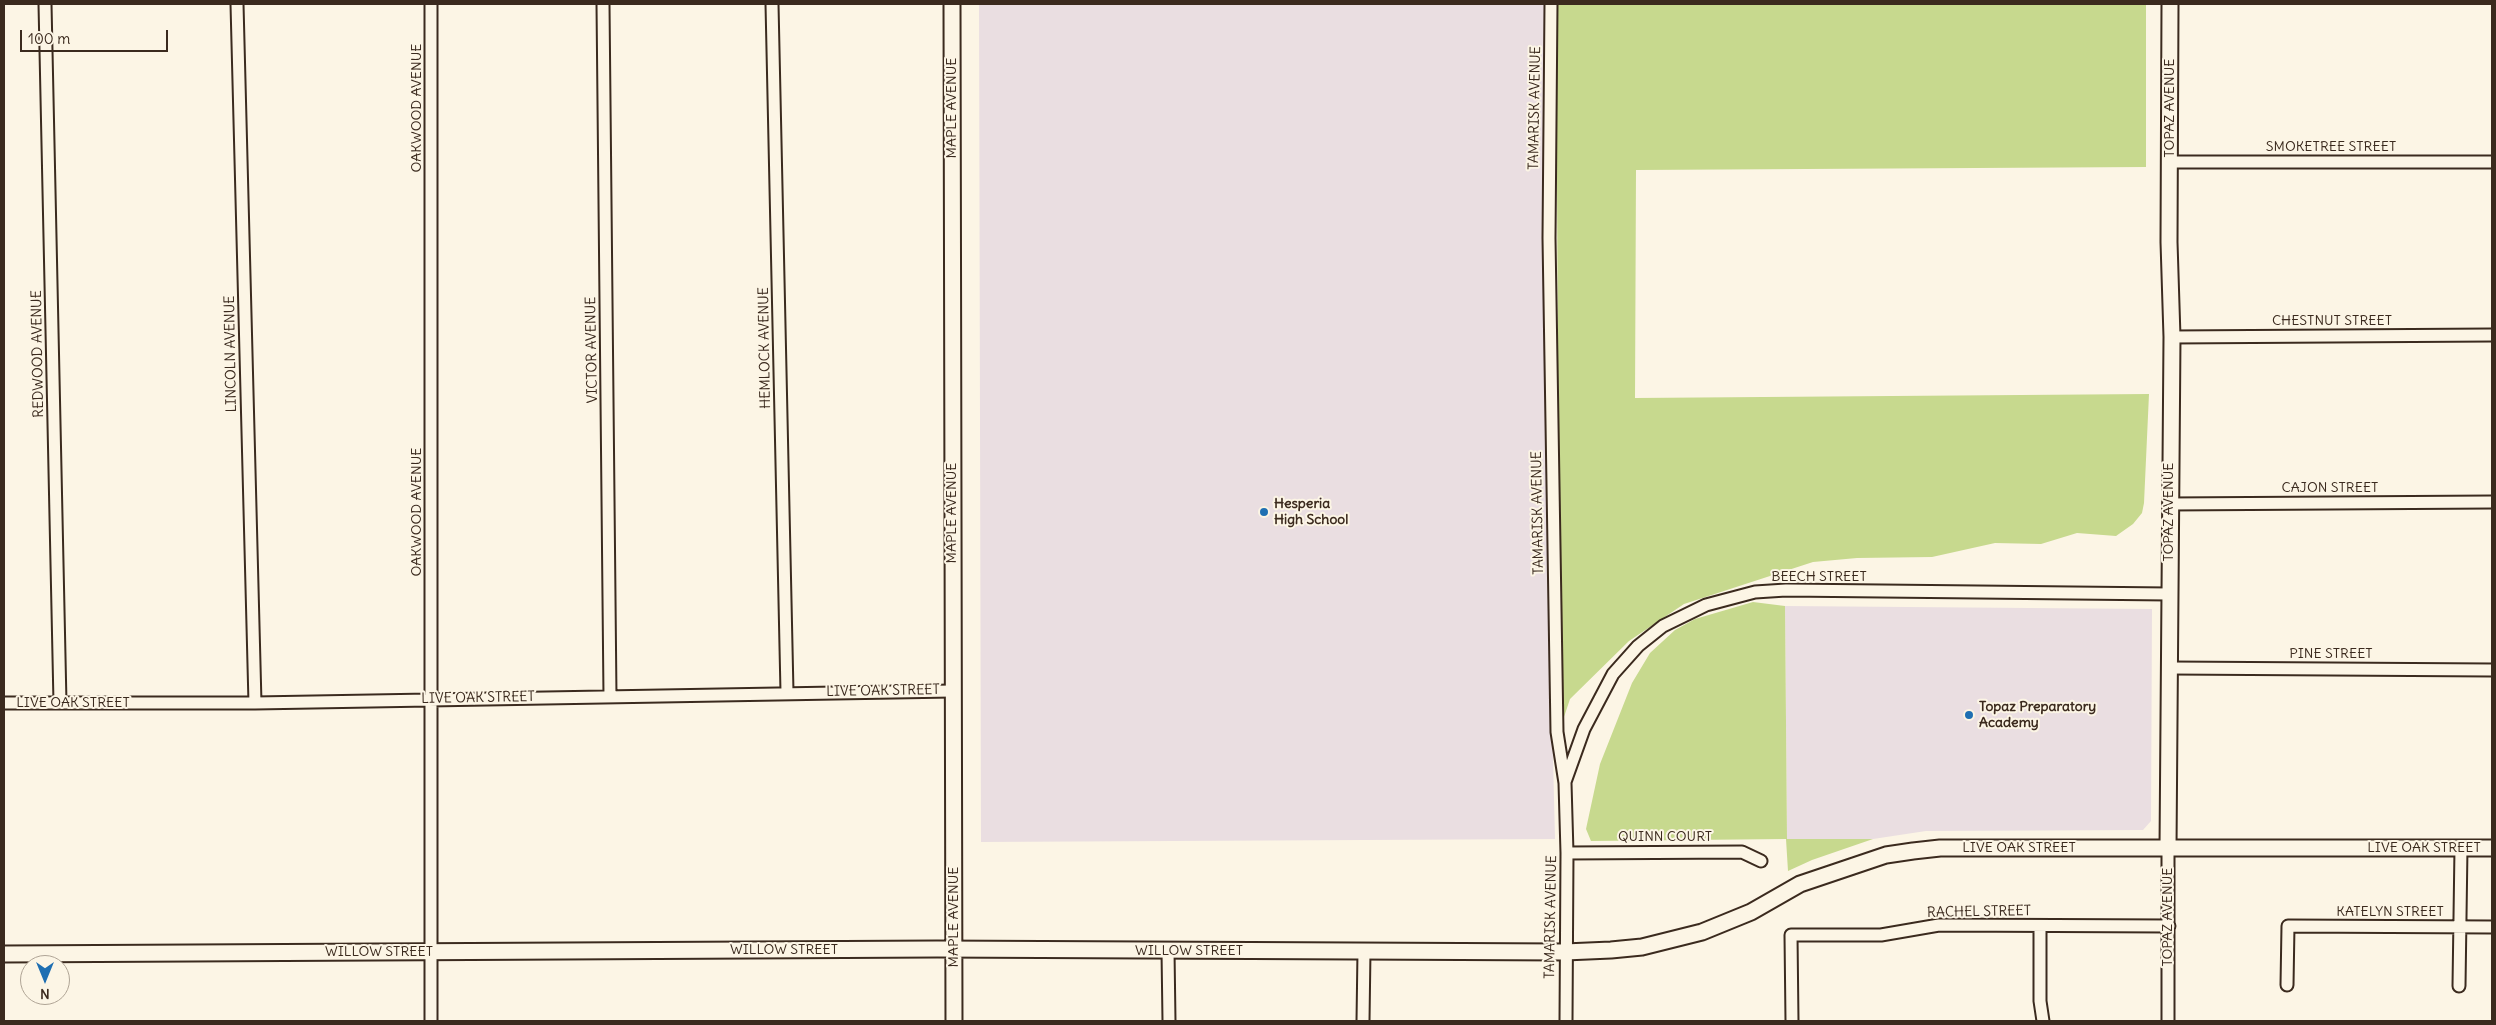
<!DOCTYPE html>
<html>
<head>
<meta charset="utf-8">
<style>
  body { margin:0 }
  #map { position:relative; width:2496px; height:1025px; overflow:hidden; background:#fcf5e5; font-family:Delius,sans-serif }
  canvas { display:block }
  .frame { position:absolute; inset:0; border:5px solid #3b2a1e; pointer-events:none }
  .north { position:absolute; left:20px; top:955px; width:50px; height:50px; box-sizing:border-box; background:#fcf5e5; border:1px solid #afa495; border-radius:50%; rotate:180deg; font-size:14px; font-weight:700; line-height:20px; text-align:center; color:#3b2a1e }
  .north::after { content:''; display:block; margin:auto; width:18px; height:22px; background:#1f6fb2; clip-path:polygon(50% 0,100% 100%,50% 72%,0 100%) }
  .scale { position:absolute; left:20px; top:30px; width:148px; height:22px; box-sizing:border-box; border:2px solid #3b2a1e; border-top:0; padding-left:6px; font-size:15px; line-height:18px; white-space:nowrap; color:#3b2a1e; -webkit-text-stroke:4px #fcf5e5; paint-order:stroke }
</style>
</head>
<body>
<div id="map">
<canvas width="2496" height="1025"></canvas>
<div class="frame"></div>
<div class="north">N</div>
<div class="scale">100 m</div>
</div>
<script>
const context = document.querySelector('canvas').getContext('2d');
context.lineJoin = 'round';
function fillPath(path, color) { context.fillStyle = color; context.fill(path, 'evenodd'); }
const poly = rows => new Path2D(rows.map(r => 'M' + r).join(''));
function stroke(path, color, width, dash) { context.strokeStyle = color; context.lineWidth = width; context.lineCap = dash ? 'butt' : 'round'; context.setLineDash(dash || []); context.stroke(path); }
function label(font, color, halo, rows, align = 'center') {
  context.font = font + ' Delius,sans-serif'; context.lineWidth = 4; context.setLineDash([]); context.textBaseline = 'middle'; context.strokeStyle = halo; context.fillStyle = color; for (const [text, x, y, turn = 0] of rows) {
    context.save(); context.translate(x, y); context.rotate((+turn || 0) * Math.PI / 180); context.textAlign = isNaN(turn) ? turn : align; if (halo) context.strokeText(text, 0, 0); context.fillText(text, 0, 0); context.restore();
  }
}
fillPath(poly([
  [979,4,1547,4,1543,131,1550,635,1555,839,981,842],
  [1785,606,2152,609,2151,821,2143,830,1926,831,1873,839,1787,839]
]), '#eadee1');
fillPath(poly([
  [1556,4,2146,4,2146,167,1636,170,1635,398,2149,394,2144,503,2142,513,2133,524,2116,536,2077,533,2041,544,1995,543,1932,557,1857,558,1813,562,1684,604,1629,641,1570,699,1560,729],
  [1753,602,1785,606,1787,839,1873,839,1812,860,1788,871,1786,839,1591,841,1586,829,1600,764,1632,683,1650,653,1675,630,1695,619]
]), '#c7d98e');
const street = poly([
  [45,4,60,703],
  [237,4,255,703],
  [431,4,431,1021],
  [603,4,610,696],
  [772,4,787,692],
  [1551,4,1549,238,1557,732,1565,783,1567,853,1566,1021],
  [2170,162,2492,162],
  [2172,337,2492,335],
  [2169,504,2492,502],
  [2170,668,2492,670],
  [4,703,255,703,952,691],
  [1565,782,1584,729,1613,674,1638,646,1663,626,1706,605,1755,592,1786,590,2169,594],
  [2168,848,2168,1021],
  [1567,853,1742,852,1761,861],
  [2040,926,2040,1001,2043,1021],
  [1168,951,1169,1021],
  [2287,985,2288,926,2492,927],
  [2459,986,2461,848],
  [1363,1021,1364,951],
  [1792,1021,1791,935,1881,935,1939,925,2169,926]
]);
const secondary = poly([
  [952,4,954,1021],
  [2168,848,2172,337,2169,242,2170,4],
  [4,954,937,949,1565,952,1611,950,1642,947,1702,932,1751,912,1800,884,1886,855,1913,851,1940,848,2492,848]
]);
stroke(street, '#3b2a1e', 15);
stroke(secondary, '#3b2a1e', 19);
stroke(street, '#fcf5e5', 11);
stroke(secondary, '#fcf5e5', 15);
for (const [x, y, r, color] of [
  [1264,512,5,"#1f6fb2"],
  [1969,715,5,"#1f6fb2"]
]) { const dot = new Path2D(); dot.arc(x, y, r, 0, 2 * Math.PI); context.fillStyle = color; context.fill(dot); stroke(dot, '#fcf5e5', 2); }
label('14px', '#3b2a1e', '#fcf5e5', [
  ["OAKWOOD AVENUE",417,108,-90],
  ["MAPLE AVENUE",952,108,-90],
  ["TAMARISK AVENUE",1535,108,-89],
  ["TOPAZ AVENUE",2170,108,-90],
  ["SMOKETREE STREET",2331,147],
  ["CHESTNUT STREET",2332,321],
  ["HEMLOCK AVENUE",765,348,-91],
  ["VICTOR AVENUE",592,350,-91],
  ["REDWOOD AVENUE",38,354,-91],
  ["LINCOLN AVENUE",231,354,-91],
  ["CAJON STREET",2330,488],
  ["OAKWOOD AVENUE",417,512,-90],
  ["TOPAZ AVENUE",2169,512,-90],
  ["MAPLE AVENUE",952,513,-90],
  ["TAMARISK AVENUE",1538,513,-91],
  ["BEECH STREET",1819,577],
  ["PINE STREET",2331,654],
  ["LIVE OAK STREET",883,691,-1],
  ["LIVE OAK STREET",478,698,-1],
  ["LIVE OAK STREET",73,703],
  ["QUINN COURT",1665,837],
  ["LIVE OAK STREET",2019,848],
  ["LIVE OAK STREET",2424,848],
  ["RACHEL STREET",1979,912,-1],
  ["KATELYN STREET",2390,912],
  ["MAPLE AVENUE",954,917,-90],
  ["TAMARISK AVENUE",1551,917,-89],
  ["TOPAZ AVENUE",2168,917,-90],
  ["WILLOW STREET",784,950],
  ["WILLOW STREET",1189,951],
  ["WILLOW STREET",379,952]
]);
label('bold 14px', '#3b2a1e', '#fcf5e5', [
  ["Hesperia",1274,504],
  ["High School",1274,520],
  ["Topaz Preparatory",1979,707],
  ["Academy",1979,723]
], 'left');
</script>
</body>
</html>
